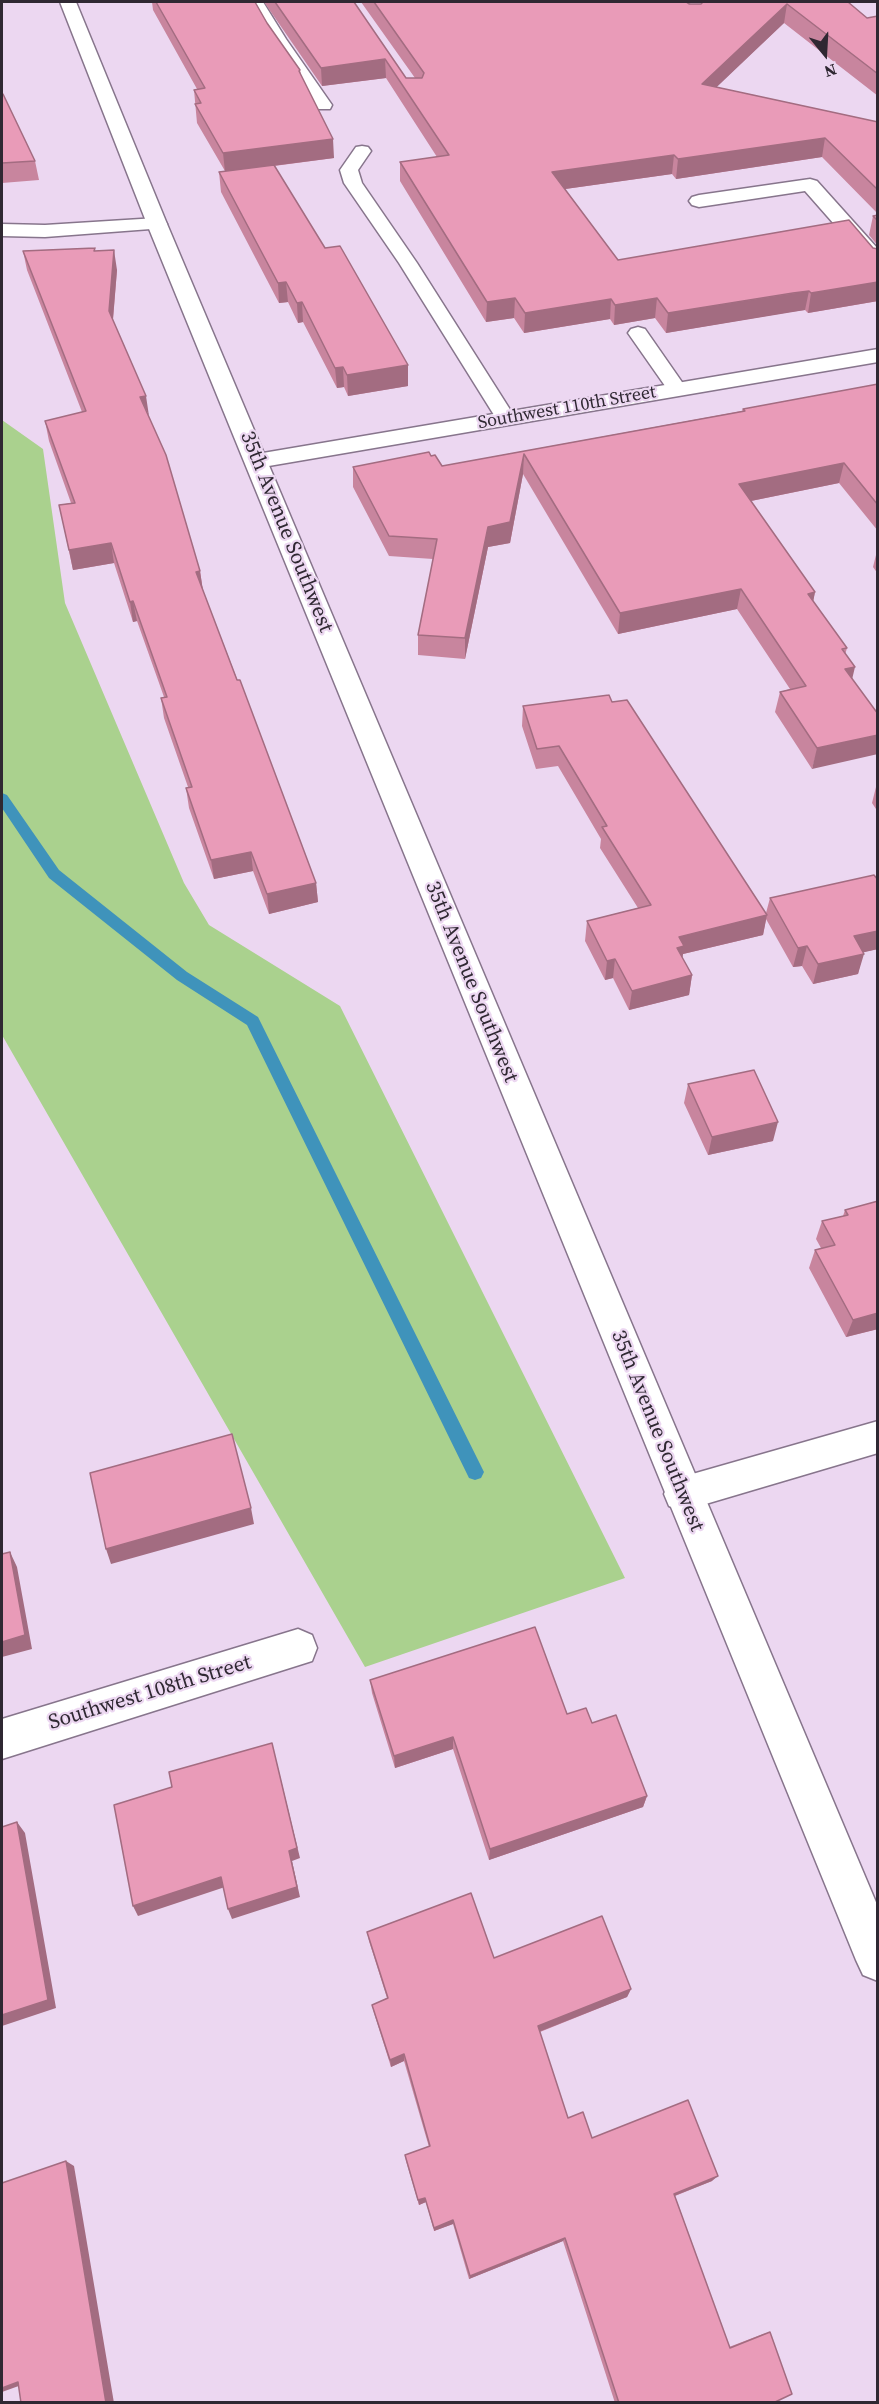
<!DOCTYPE html>
<html>
<head>
<meta charset="utf-8">
<style>
  body { margin:0 }
  #map { position:relative; width:879px; height:2404px; overflow:hidden; background:#ecd7f1; font-family:"Source Serif 4",serif }
  canvas { display:block }
  .frame { position:absolute; inset:0; border:3px solid #2f2832; pointer-events:none }
  .north { position:absolute; left:795px; top:24px; width:60px; height:60px; -webkit-text-stroke:4px #ecd7f1; paint-order:stroke; rotate:162deg; font-size:16px; font-weight:700; line-height:24px; text-align:center; color:#2f2832 }
  .north::after { content:''; display:block; margin:auto; width:21px; height:27px; background:#2f2832; clip-path:polygon(50% 0,100% 100%,50% 72%,0 100%) }
</style>
</head>
<body>
<div id="map">
<canvas width="879" height="2404"></canvas>
<div class="frame"></div>
<div class="north">N</div>
</div>
<script>
const context = document.querySelector('canvas').getContext('2d');
context.lineJoin = 'round';
function fillPath(path, color) { context.fillStyle = color; context.fill(path, 'evenodd'); }
const poly = rows => new Path2D(rows.map(r => 'M' + r).join(''));
function stroke(path, color, width, dash) { context.strokeStyle = color; context.lineWidth = width; context.lineCap = dash ? 'butt' : 'round'; context.setLineDash(dash || []); context.stroke(path); }
function label(font, color, halo, rows, align = 'center') {
  context.font = font + ' "Source Serif 4",serif'; context.lineWidth = 4.5; context.setLineDash([]); context.textBaseline = 'middle'; context.strokeStyle = halo; context.fillStyle = color; for (const [text, x, y, turn = 0] of rows) {
    context.save(); context.translate(x, y); context.rotate((+turn || 0) * Math.PI / 180); context.textAlign = isNaN(turn) ? turn : align; if (halo) context.strokeText(text, 0, 0); context.fillText(text, 0, 0); context.restore();
  }
}
fillPath(poly([
  [2,420,43,449,65,603,184,883,209,925,340,1006,625,1578,365,1667,2,1035]
]), '#aad18e');
fillPath(poly([
  [2,793,7,795,59,870,187,972,258,1017,481,1466,484,1472,481,1478,475,1480,469,1478,247,1025,177,980,49,878,2,808,2,793]
]), '#3f93bb');
const lane = poly([
  [249,2,263,2,286,39,332,105,330,109,318,109,270,40,249,2],
  [362,146,368,147,371,151,358,170,362,183,417,263,516,419,513,423,499,423,399,263,344,183,340,170,356,147,362,146],
  [638,327,645,329,684,385,687,389,684,393,670,393,628,333,631,329,638,327]
]);
const street = poly([
  [810,179,817,181,878,249,878,268,871,266,805,191,699,207,692,205,689,201,692,197,699,195,810,179],
  [157,218,164,220,167,224,164,228,45,237,2,236,2,224,45,225,157,218],
  [878,349,878,362,257,468,249,466,245,461,249,456,257,454,878,349],
  [878,1421,878,1453,682,1511,669,1506,664,1494,669,1482,682,1477,878,1421],
  [298,1629,312,1635,317,1648,312,1661,2,1759,2,1719,298,1629]
]);
const secondary = poly([
  [60,2,76,2,167,224,878,1907,878,1981,863,1975,856,1960,147,224,60,2]
]);
stroke(lane, '#87758c', 3);
stroke(street, '#87758c', 3);
stroke(secondary, '#87758c', 3);
fillPath(lane, '#fff');
fillPath(street, '#fff');
fillPath(secondary, '#fff');
fillPath(poly([
  [152,2,255,2,267,23,300,70,301,75,334,158,274,166,408,386,348,396,344,387,337,388,303,322,298,323,288,302,279,303,221,192,219,172,225,171,197,123,194,90,197,89,153,10],
  [264,2,354,2,406,78,415,78,361,2,691,2,690,4,848,2,867,18,878,16,878,96,784,23,716,87,878,122,878,214,822,157,676,179,672,174,565,189,618,260,873,248,878,249,878,301,808,313,805,310,790,312,666,333,655,318,614,325,610,319,524,333,514,318,486,322,400,181,400,162,437,157,386,78,322,86],
  [2,94,35,161,39,180,2,183],
  [878,215,878,246,869,235,873,216],
  [95,248,95,251,117,270,113,320,148,416,200,571,203,591,316,883,318,902,269,914,253,871,214,879,189,808,186,788,188,787,164,718,161,698,164,697,137,621,133,622,114,563,73,570,59,505,71,503,49,441,45,421,82,412,27,270,23,251],
  [878,384,878,531,839,483,751,501,815,592,813,601,847,648,812,769,775,712,780,692,790,689,737,609,618,634,523,474,510,543,488,547,465,659,418,655,418,635,433,559,389,556,353,487,353,467,431,456,442,466,742,411,743,409],
  [878,547,878,574,873,567],
  [612,702,766,913,770,898,878,880,878,949,863,952,858,974,813,984,802,966,793,967,766,919,763,935,683,954,682,958,692,975,689,995,629,1010,613,978,605,980,585,941,587,921,638,908,600,848,601,839,558,766,536,769,522,726,523,706],
  [877,783,878,783,878,812,872,803],
  [688,1084,773,1141,708,1155,684,1103],
  [878,1201,878,1329,846,1337,809,1268,815,1250,821,1248,816,1239,822,1221,843,1216,845,1210],
  [370,1680,567,1714,592,1723,647,1796,643,1807,489,1860,453,1749,395,1768,372,1693],
  [367,1932,494,1958,631,1989,627,1997,540,2032,568,2118,592,2138,712,2181,675,2196,729,2347,763,2334,770,2332,773,2403,615,2403,563,2241,469,2279,453,2224,434,2231,426,2202,419,2205,406,2161,405,2155,429,2147,404,2061,391,2067,374,2013,372,2005,387,1998,369,1941]
]), '#c8859e');
fillPath(poly([
  [787,4,784,23,700,103,702,84],
  [385,59,386,78,322,86,321,68],
  [825,138,822,157,676,179,678,159],
  [333,139,334,158,225,172,223,153],
  [674,155,672,174,551,191,552,172],
  [114,250,117,270,112,330,109,311],
  [286,282,288,302,279,303,278,283],
  [878,282,878,301,808,313,811,293],
  [809,291,805,310,666,333,668,313],
  [515,298,514,318,486,322,487,302],
  [657,298,655,318,614,325,615,305],
  [611,299,610,319,524,333,525,313],
  [302,302,303,322,298,323,297,303],
  [408,365,408,386,348,396,347,375],
  [343,367,344,387,337,388,335,368],
  [146,396,149,416,140,397],
  [524,454,523,474,510,543,488,547,465,659,465,638,488,527],
  [844,463,839,483,736,504,739,484],
  [111,543,114,563,73,570,69,550],
  [200,571,203,591,196,572],
  [741,589,737,609,618,634,620,613],
  [815,592,811,613,808,594],
  [133,601,137,621,133,622,130,602],
  [855,667,850,688,845,669],
  [878,735,878,754,812,769,817,748],
  [251,852,253,871,214,879,211,860],
  [316,883,318,902,269,914,267,894],
  [767,915,763,935,683,954,681,966,674,968,679,937],
  [878,931,878,949,848,956,854,936],
  [807,946,802,966,793,967,798,948],
  [864,954,858,974,813,984,818,964],
  [615,959,613,978,605,980,607,961],
  [692,975,689,995,629,1010,632,991],
  [778,1122,773,1141,708,1155,712,1137],
  [878,1313,878,1329,846,1337,853,1320],
  [251,1508,254,1524,111,1564,106,1549],
  [10,1552,17,1567,32,1649,2,1657,2,1642],
  [453,1737,453,1749,395,1768,394,1756],
  [272,1743,300,1858,292,1861,300,1897,232,1919,228,1909,289,1851],
  [647,1796,643,1807,489,1860,490,1849],
  [17,1822,25,1833,56,2008,2,2026,2,2015],
  [221,1877,225,1887,138,1916,133,1906],
  [631,1989,627,1997,536,2033,538,2026],
  [404,2054,404,2061,391,2067,390,2060],
  [66,2161,74,2166,114,2403,106,2403],
  [718,2176,712,2181,669,2198,674,2194],
  [425,2198,426,2202,419,2205,418,2200],
  [453,2220,453,2224,434,2231,434,2228],
  [565,2238,563,2241,469,2279,470,2276],
  [18,2382,27,2383,2,2392,2,2388]
]), '#a36c81');
const building = poly([
  [156,2,255,2,267,23,300,70,299,71,333,139,223,153,195,104,201,103,194,90,205,88,156,2],
  [275,2,354,2,406,78,422,78,424,73,374,2,686,2,689,4,701,4,703,2,848,2,867,18,878,16,878,74,787,4,702,84,878,122,878,190,825,138,678,159,674,155,552,172,618,260,849,220,873,248,878,249,878,282,811,293,809,291,793,293,668,313,657,298,615,305,611,299,525,313,515,298,487,302,400,162,449,155,385,59,321,68,275,2],
  [2,94,3,94,35,161,2,163,2,94],
  [274,165,325,248,340,246,408,365,347,375,343,367,335,368,302,302,297,303,286,282,278,283,219,172,274,165],
  [878,215,878,221,873,216,878,215],
  [95,248,94,251,114,250,109,311,146,396,140,397,166,455,200,571,196,572,237,680,240,680,316,883,267,894,251,852,211,860,186,788,192,787,161,698,167,697,133,601,130,602,111,543,69,550,59,505,75,503,45,421,86,411,23,251,95,248],
  [878,384,878,505,844,463,739,484,815,592,808,594,847,648,842,649,855,667,845,669,878,714,878,735,817,748,780,692,806,686,741,589,620,613,524,454,510,522,488,527,465,638,418,635,437,539,389,536,353,467,429,452,431,456,435,455,442,466,745,411,743,409,878,384],
  [609,695,612,702,627,700,767,915,679,937,684,946,677,948,692,975,632,991,615,959,607,961,587,921,651,905,602,827,607,826,559,746,537,749,523,706,609,695],
  [874,875,878,880,878,931,854,936,864,954,818,964,807,946,798,948,770,898,874,875],
  [754,1070,778,1122,712,1137,688,1084,754,1070],
  [878,1201,878,1313,853,1320,815,1250,835,1245,822,1221,848,1215,845,1210,878,1201],
  [232,1434,251,1508,106,1549,90,1473,232,1434],
  [10,1552,25,1635,2,1642,2,1554,10,1552],
  [535,1627,567,1714,586,1708,592,1723,616,1715,647,1796,490,1849,453,1737,394,1756,370,1680,535,1627],
  [272,1743,297,1848,289,1851,297,1887,228,1909,221,1877,133,1906,114,1805,172,1787,169,1772,272,1743],
  [17,1822,48,2000,2,2015,2,1827,17,1822],
  [471,1893,494,1958,602,1916,631,1989,538,2026,568,2118,583,2112,592,2138,688,2100,718,2176,674,2194,730,2348,770,2332,792,2394,773,2403,619,2403,565,2238,470,2276,453,2220,434,2228,425,2198,418,2200,405,2155,430,2146,404,2054,390,2060,372,2005,388,1998,367,1932,471,1893],
  [66,2161,106,2403,21,2403,18,2382,2,2388,2,2183,66,2161]
]);
fillPath(building, '#e99bb8');
stroke(building, '#a36c81', 1.5);
label('18px', '#2f2832', '#ecd7f1', [
  ["Southwest 110th Street",567,408,-10]
]);
label('21px', '#2f2832', '#ecd7f1', [
  ["35th Avenue Southwest",286,532,68],
  ["35th Avenue Southwest",471,982,68],
  ["35th Avenue Southwest",657,1431,68],
  ["Southwest 108th Street",150,1693,-17]
]);
</script>
</body>
</html>
